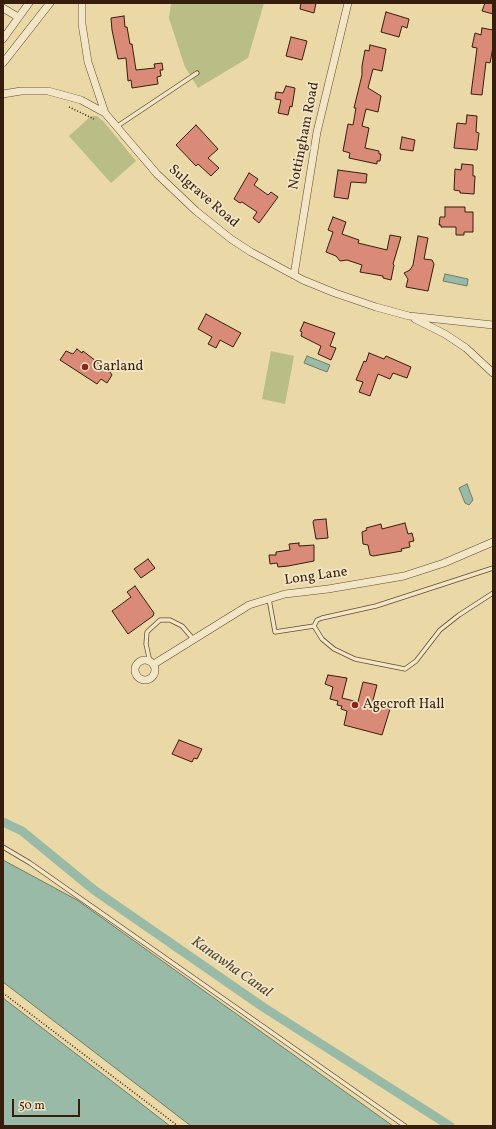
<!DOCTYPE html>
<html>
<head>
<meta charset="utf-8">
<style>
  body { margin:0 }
  #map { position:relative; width:496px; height:1129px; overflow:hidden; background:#ebd8a7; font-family:Vollkorn,serif }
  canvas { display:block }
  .frame { position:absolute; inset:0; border:4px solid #371d0c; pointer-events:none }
  .scale { position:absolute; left:12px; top:1099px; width:68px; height:18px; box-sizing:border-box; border:2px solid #371d0c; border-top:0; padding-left:5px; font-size:12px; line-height:14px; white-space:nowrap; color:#371d0c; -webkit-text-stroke:3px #f2e6c6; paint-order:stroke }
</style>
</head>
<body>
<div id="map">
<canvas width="496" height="1129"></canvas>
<div class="frame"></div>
<div class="scale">50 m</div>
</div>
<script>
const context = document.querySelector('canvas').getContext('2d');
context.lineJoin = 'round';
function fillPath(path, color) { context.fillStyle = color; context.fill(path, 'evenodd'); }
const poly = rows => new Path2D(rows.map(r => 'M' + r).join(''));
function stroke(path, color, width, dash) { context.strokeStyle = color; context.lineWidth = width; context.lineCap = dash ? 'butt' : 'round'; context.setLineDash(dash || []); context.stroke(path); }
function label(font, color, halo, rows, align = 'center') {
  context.font = font + ' Vollkorn,serif'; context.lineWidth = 3.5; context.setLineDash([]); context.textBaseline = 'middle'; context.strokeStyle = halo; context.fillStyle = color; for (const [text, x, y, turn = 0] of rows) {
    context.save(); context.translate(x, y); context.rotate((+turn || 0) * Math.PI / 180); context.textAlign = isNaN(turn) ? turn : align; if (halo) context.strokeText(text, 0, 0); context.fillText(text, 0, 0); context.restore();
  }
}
fillPath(poly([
  [171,3,264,3,248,58,198,88,185,67,169,18],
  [91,116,97,116,104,122,136,161,111,183,69,136],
  [271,351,294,356,285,404,262,399]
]), '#b8be86');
const water = poly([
  [445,274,468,279,467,286,443,281,445,274],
  [307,356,330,365,327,372,304,363,307,356],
  [467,484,473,500,469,505,465,503,459,488,467,484],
  [3,860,77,900,393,1126,191,1126,3,982,3,860],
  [3,998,126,1092,170,1126,3,1126,3,998]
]);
fillPath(water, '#98baa7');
stroke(water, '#717b69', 1);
stroke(poly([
  [3,822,22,831,94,890,263,1007,450,1126]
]), '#98baa7', 9);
const building = poly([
  [301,3,316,3,314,13,300,9,301,3],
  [485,3,493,3,493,14,482,11,485,3],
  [386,12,409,19,407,28,402,26,399,37,381,32,386,12],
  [124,16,125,27,127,27,130,44,132,44,136,70,155,68,154,64,162,63,163,70,160,70,161,76,157,77,158,84,132,88,131,80,128,81,126,58,118,59,112,30,111,18,124,16],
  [482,28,493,30,493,47,490,63,486,62,482,95,471,94,477,48,472,47,475,33,481,35,482,28],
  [291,37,307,41,302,60,286,56,291,37],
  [370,45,386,49,382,71,373,69,368,88,381,96,378,112,366,109,362,126,369,128,365,148,379,151,379,154,381,154,380,161,377,161,377,164,349,158,350,153,343,151,348,124,353,125,356,108,354,108,362,75,362,66,365,50,369,51,370,45],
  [286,86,295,88,292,107,290,106,288,115,278,113,281,100,275,99,276,92,283,93,286,86],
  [467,115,477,116,476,132,479,133,477,150,454,148,457,123,466,124,467,115],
  [196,125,218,149,208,158,219,168,211,176,198,164,196,166,176,145,196,125],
  [402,137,415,140,413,151,400,149,402,137],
  [462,164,473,165,473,176,475,176,474,194,460,193,460,191,454,190,455,169,461,170,462,164],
  [338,170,367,174,366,183,351,182,348,199,334,197,338,170],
  [249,173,258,179,254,185,268,195,271,192,278,197,259,223,253,218,257,212,242,202,240,203,234,199,249,173],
  [445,207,465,207,465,212,473,212,473,232,464,232,464,235,456,235,456,227,441,227,441,225,439,225,440,217,445,217,445,207],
  [333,217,346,222,342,234,359,240,358,243,387,250,390,235,401,237,393,264,394,265,391,280,383,278,383,276,360,272,362,265,347,260,340,261,336,256,326,252,333,232,328,230,333,217],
  [418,236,428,238,424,259,432,260,434,264,428,291,406,287,408,279,404,273,410,270,413,265,418,236],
  [206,314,241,333,233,347,220,340,216,348,208,344,212,337,198,329,206,314],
  [304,322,335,333,330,346,336,348,331,360,318,354,321,346,301,336,302,332,300,331,304,322],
  [77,349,82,353,83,351,110,372,112,375,107,383,101,379,97,384,60,360,66,351,73,354,77,349],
  [369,353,384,359,386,356,411,367,407,378,393,373,390,379,378,374,370,396,359,392,363,382,356,380,364,361,366,362,369,353],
  [326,519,328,538,316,539,313,522,314,520,326,519],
  [405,523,408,534,412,533,414,541,409,542,410,547,401,549,402,551,373,556,370,555,368,545,363,544,362,532,367,530,366,528,381,524,382,529,405,523],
  [299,543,299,546,314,545,314,561,288,566,278,567,277,563,270,564,269,555,276,555,276,552,290,550,289,544,299,543],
  [148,559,155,568,141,578,134,569,148,559],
  [135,586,154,613,153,616,128,634,112,611,131,597,127,592,135,586],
  [328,675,347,678,342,698,358,702,363,682,377,685,372,704,390,709,382,735,344,725,347,711,341,709,342,706,337,705,338,701,330,699,333,687,325,684,328,675],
  [179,740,202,749,197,759,194,758,192,762,172,754,179,740]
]);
fillPath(building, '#d98b78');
stroke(building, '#371d0c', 1);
const service = poly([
  [116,127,197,73],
  [269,599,275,632,314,626,322,639,334,649,355,659,405,669,416,661,440,630,459,615,493,593],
  [314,626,317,620,322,618,376,606,493,568],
  [150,662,146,644,147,632,160,620,170,620,182,626,194,640],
  [3,847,30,863,405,1126]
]);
const minor = poly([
  [82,3,82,24,88,62,105,113,157,174,196,211,231,239,251,252,303,280,335,293,376,307,409,316,493,325],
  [3,8,18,17],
  [3,39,29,3],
  [3,63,50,3],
  [3,94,21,91,48,91,81,100,105,113],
  [294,275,317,132,348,3],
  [415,319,445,334,466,348,493,373],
  '135 670a10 10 0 1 1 20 0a10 10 0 1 1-20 0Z',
  [154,664,249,605,285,594,328,589,404,576,444,563,493,542]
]);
stroke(service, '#644c33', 5);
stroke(minor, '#644c33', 8);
stroke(poly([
  [69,107,94,119],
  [3,993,178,1126]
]), '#371d0c', 1.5, [1, 2]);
stroke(service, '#f2e6c6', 3.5);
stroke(minor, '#f2e6c6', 7);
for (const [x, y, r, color] of [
  [85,367,4,"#8f2418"],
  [355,705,4,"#8f2418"]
]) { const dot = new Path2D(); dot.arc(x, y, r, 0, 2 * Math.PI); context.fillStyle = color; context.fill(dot); stroke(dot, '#f2e6c6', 1.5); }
label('14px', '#371d0c', '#f2e6c6', [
  ["Nottingham Road",305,136,-79],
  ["Sulgrave Road",203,197,41],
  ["Long Lane",316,577,-8]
]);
label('14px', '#371d0c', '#f2e6c6', [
  ["Garland",93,367],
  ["Agecroft Hall",363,705]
], 'left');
label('italic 15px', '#544c3a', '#f2e6c6', [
  ["Kanawha Canal",231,968,35]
]);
</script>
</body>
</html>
